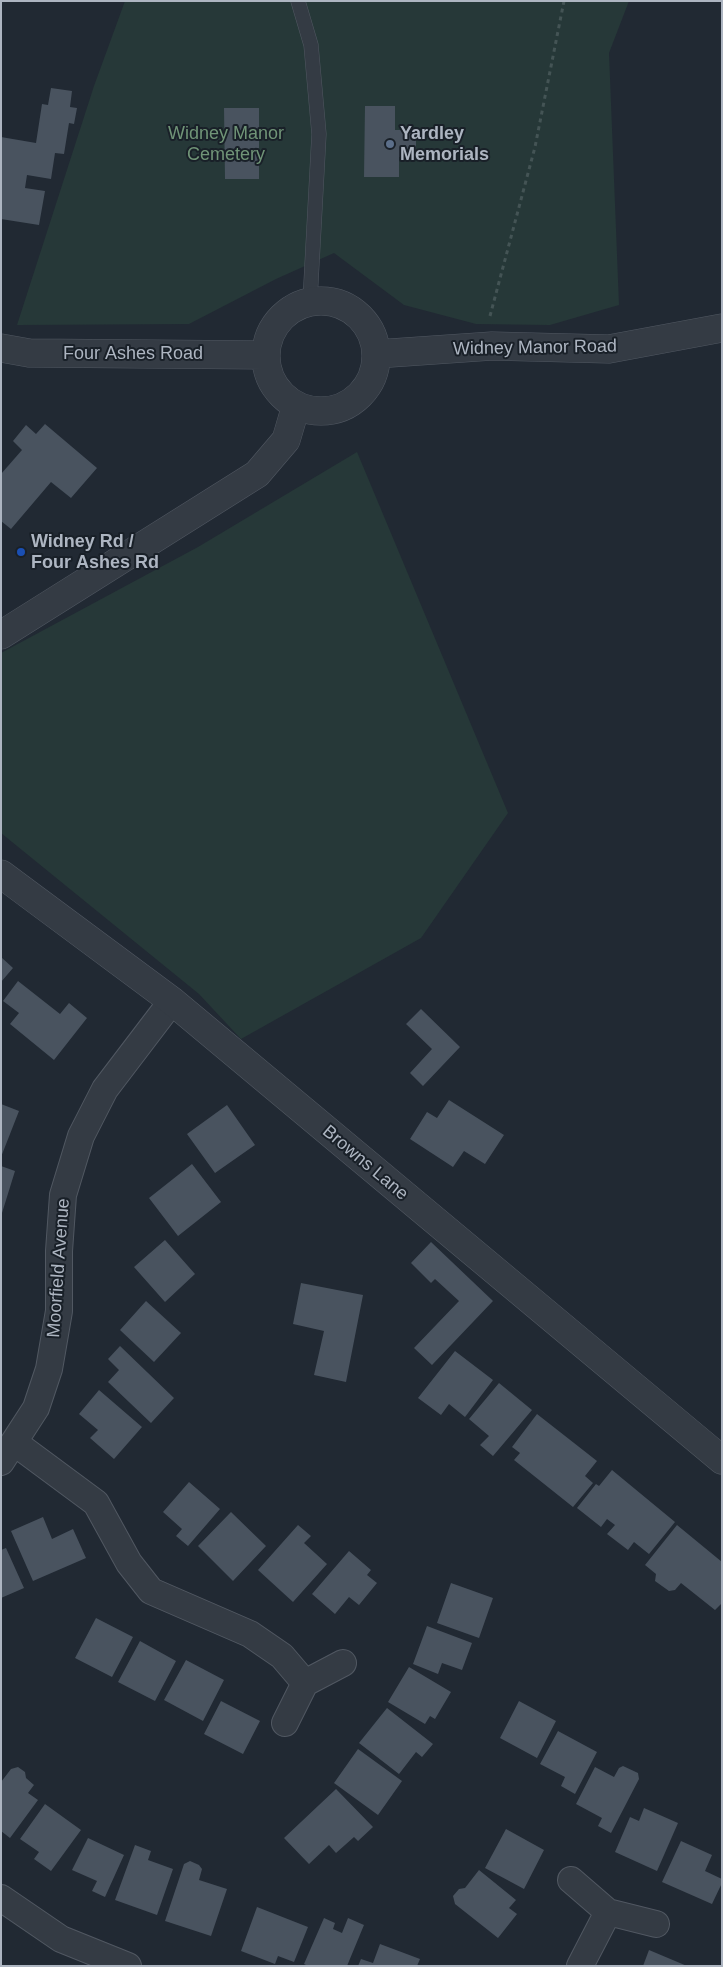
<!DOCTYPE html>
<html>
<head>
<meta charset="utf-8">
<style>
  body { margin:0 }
  #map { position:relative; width:723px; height:1967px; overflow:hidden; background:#212933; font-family:Arial,sans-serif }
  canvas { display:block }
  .frame { position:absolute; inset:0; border:2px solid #adb5c1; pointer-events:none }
</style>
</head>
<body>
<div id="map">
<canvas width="723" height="1967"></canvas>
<div class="frame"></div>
</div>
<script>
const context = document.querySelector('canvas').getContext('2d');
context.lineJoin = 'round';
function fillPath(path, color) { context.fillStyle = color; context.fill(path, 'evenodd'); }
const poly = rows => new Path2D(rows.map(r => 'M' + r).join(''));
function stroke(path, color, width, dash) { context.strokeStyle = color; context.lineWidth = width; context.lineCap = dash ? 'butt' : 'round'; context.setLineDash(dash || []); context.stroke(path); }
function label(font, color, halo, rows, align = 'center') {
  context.font = font + ' Arial,sans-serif'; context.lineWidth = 4; context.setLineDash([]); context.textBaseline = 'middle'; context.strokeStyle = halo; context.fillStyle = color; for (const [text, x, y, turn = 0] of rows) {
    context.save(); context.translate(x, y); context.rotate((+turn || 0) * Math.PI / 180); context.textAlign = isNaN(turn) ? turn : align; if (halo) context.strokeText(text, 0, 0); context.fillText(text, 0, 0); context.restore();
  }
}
fillPath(poly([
  [125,1,629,1,609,53,619,305,550,325,476,324,404,305,334,253,276,279,189,324,17,325,94,86],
  [357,452,508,813,421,938,241,1039,199,994,1,833,1,653,198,547]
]), '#263838');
fillPath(poly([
  [51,88,72,91,70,107,77,108,74,124,69,123,64,154,55,153,51,179,27,175,25,188,45,191,39,225,1,219,1,137,36,143,42,104,48,105],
  [365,106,395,106,395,130,416,130,416,157,399,157,399,177,364,177],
  [224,108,259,108,259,179,225,179],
  [45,424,97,468,71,498,51,482,11,529,1,521,1,474,22,450,13,441,26,425,36,434],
  [1,957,13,968,1,982],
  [18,981,60,1014,69,1003,87,1018,54,1060,10,1024,19,1013,3,1001],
  [421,1009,460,1047,423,1086,410,1073,432,1049,406,1024],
  [449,1100,504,1135,485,1164,464,1151,453,1167,410,1139,427,1112,437,1118],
  [1,1104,19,1111,1,1157],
  [227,1105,255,1145,215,1173,187,1134],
  [192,1164,221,1202,178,1236,149,1198],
  [1,1166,15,1171,2,1213,1,1213],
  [165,1240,195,1274,165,1302,134,1267],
  [431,1242,493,1301,432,1365,414,1348,459,1301,435,1279,431,1283,411,1263],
  [301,1283,363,1295,346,1382,314,1375,324,1331,293,1324],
  [146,1301,181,1333,154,1362,120,1330],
  [120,1346,174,1398,151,1423,108,1382,119,1370,108,1359],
  [455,1351,493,1380,465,1417,449,1404,441,1415,418,1398],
  [499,1383,532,1410,493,1456,480,1445,489,1436,469,1419],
  [99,1390,142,1427,114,1459,90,1438,98,1430,79,1414],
  [537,1414,597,1461,585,1476,593,1483,573,1507,514,1460,520,1453,512,1447],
  [612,1470,675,1522,649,1554,634,1542,628,1550,607,1534,615,1525,607,1519,601,1527,577,1508,596,1484,599,1486],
  [189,1482,220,1509,188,1546,176,1536,182,1529,163,1512],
  [231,1512,266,1546,233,1581,198,1546],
  [43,1517,52,1539,73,1529,86,1558,33,1581,11,1531],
  [298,1525,311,1536,304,1543,327,1564,293,1602,258,1570],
  [677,1525,722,1562,722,1603,715,1610,681,1583,675,1590,669,1591,655,1581,656,1574,645,1565],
  [6,1548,24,1588,1,1598,1,1550],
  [349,1551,371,1570,367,1575,377,1583,359,1605,349,1597,335,1614,312,1594],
  [451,1583,493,1598,479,1638,437,1623],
  [96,1618,133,1637,112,1677,75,1658],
  [427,1626,472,1643,462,1670,442,1663,438,1674,413,1664],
  [140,1641,176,1661,155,1701,118,1682],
  [186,1660,224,1680,203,1721,164,1700],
  [409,1667,451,1692,435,1719,430,1716,425,1724,388,1702],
  [221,1701,260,1721,243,1754,204,1734],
  [519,1701,556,1721,537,1758,500,1738],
  [387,1708,433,1744,422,1757,416,1752,399,1774,359,1743],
  [558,1731,597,1752,575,1794,561,1786,565,1777,540,1764],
  [358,1749,402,1781,378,1815,334,1783],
  [623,1766,638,1773,639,1779,611,1833,598,1826,602,1818,576,1804,595,1767,614,1777,619,1768],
  [18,1767,25,1772,26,1778,34,1785,28,1793,38,1800,10,1838,1,1831,1,1782,11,1769],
  [336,1789,373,1827,358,1841,354,1837,336,1853,329,1845,309,1864,284,1838],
  [45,1804,81,1830,51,1871,34,1859,39,1852,20,1839],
  [644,1808,678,1823,657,1871,615,1852,630,1817,639,1821],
  [506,1829,544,1850,524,1889,485,1868],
  [88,1838,124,1855,105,1897,92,1891,97,1881,72,1870],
  [681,1841,712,1855,705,1871,722,1879,722,1883,712,1904,662,1882],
  [135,1845,151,1851,148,1860,173,1869,157,1915,115,1900],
  [190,1861,199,1865,202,1869,199,1880,227,1889,211,1936,165,1921,184,1864],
  [479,1870,516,1900,509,1908,517,1914,498,1938,455,1904,453,1896,459,1889,465,1888],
  [257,1907,308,1927,294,1962,278,1956,275,1964,241,1951],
  [324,1918,335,1923,333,1929,342,1933,348,1918,364,1925,347,1966,308,1966,304,1964],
  [380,1944,420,1959,417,1966,358,1966,361,1959,373,1963],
  [649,1950,687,1966,643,1966]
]), '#49535f');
const service = poly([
  [298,1,311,45,319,134,310,301]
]);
const minor = poly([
  [15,1443,96,1503,129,1563,151,1591,250,1634,282,1656,305,1683],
  [1,1462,36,1408,49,1369,59,1311,59,1251,63,1195,81,1136,105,1089,172,1001],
  [285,1723,305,1683,343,1663],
  [571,1880,608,1912,656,1924],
  [1,1898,61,1939,128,1966],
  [580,1966,608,1912]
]);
const tertiary = poly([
  '266 356a55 55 0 1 1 110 0a55 55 0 1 1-110 0Z',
  [1,348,29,353,265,355],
  [376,354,492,346,609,349,722,328],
  [1,635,257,474,286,440,296,406],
  [1,874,172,1001,722,1460]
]);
stroke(service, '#515862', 15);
stroke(minor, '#515862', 28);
stroke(tertiary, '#515862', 29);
stroke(poly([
  [490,316,535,147,564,1]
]), '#445455', 3, [4, 4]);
stroke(service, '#343b44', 14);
stroke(minor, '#343b44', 26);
stroke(tertiary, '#343b44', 28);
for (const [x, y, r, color] of [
  [390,144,5,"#5c6f8a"],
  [21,552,5,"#1a4fb4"]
]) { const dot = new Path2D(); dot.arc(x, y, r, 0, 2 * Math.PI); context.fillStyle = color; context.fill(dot); stroke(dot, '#192028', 2); }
label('18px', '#709477', '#192028', [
  ["Widney Manor",226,134],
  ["Cemetery",226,155]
]);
label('bold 18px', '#adb5c1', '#192028', [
  ["Yardley",400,134],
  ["Memorials",400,155],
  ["Widney Rd /",31,542],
  ["Four Ashes Rd",31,563]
], 'left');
label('18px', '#adb5c1', '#192028', [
  ["Widney Manor Road",535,348,-1],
  ["Four Ashes Road",133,354],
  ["Browns Lane",365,1163,40],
  ["Moorfield Avenue",59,1268,-86]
]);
</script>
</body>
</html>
